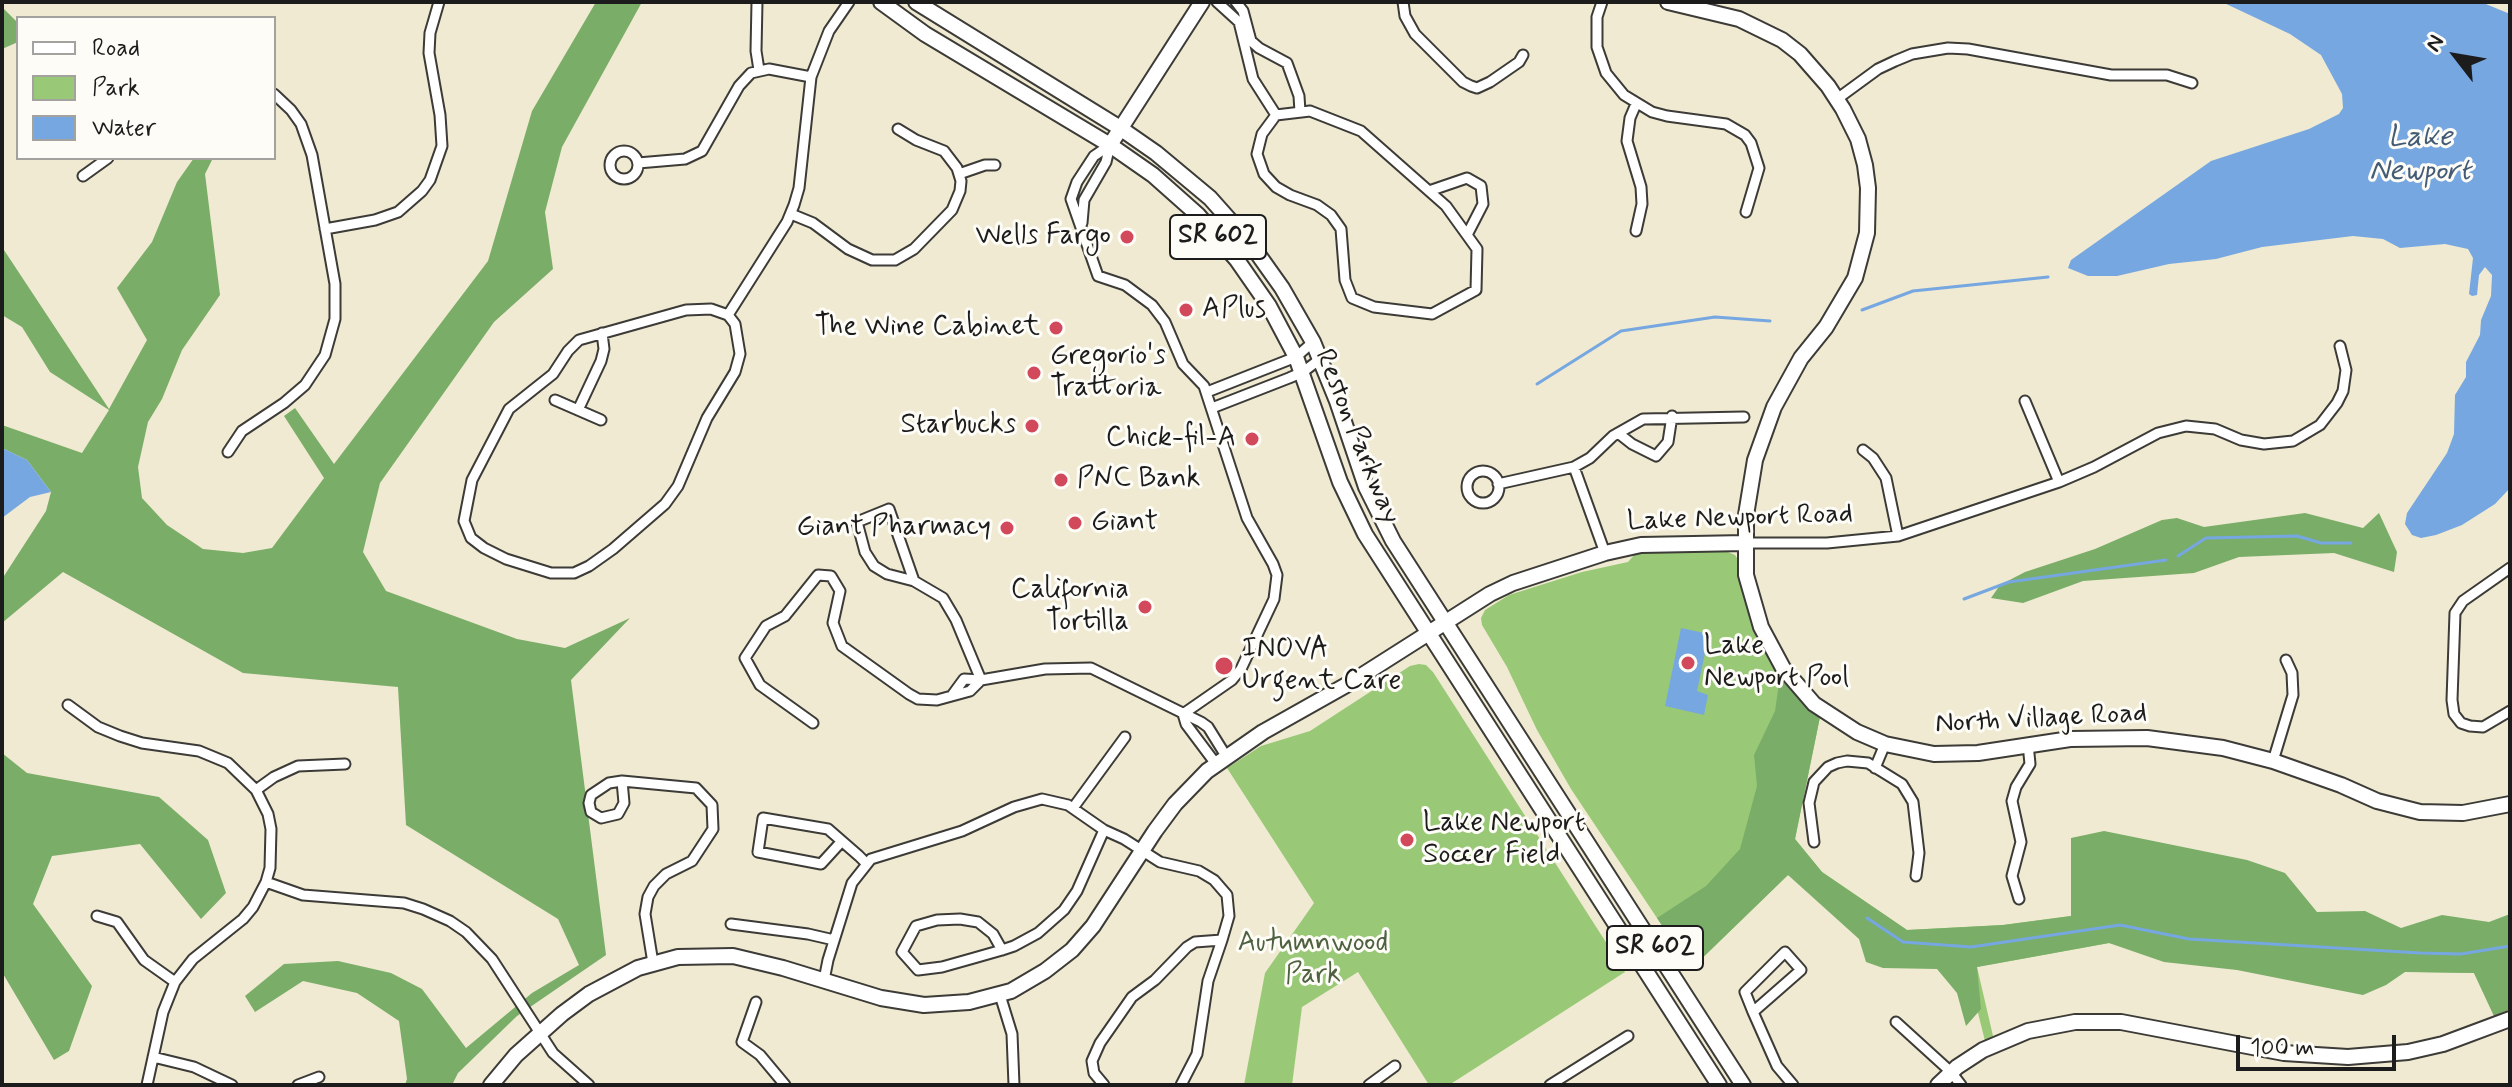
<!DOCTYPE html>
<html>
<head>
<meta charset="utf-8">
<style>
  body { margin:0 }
  #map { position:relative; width:2512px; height:1087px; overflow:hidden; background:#efead1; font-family:Mynerve,sans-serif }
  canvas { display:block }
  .frame { position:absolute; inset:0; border:4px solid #1c1c1c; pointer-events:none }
  .legend { position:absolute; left:16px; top:16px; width:260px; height:144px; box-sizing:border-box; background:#fdfcf7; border:2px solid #a3a29f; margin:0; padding:10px 14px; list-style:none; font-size:24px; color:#1c1c1c }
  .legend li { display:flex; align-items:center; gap:16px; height:40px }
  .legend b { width:40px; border:2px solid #a3a29f }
  .north { position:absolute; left:2416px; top:16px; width:80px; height:80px; -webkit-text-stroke:6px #fdfcf7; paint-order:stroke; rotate:301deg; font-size:22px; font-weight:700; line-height:32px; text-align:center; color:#1c1c1c }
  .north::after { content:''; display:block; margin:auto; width:28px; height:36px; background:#1c1c1c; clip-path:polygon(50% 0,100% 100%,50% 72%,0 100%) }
  .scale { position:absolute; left:2236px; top:1035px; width:160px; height:36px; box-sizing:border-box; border:4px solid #1c1c1c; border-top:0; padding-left:10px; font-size:24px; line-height:28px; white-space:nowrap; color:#1c1c1c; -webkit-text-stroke:6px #fdfcf7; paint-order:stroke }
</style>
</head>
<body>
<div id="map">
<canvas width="2512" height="1087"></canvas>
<div class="frame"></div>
<ul class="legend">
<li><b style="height:10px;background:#fff"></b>Road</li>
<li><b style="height:22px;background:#99c977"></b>Park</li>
<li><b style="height:22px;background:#76a7e1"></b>Water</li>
</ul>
<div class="north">N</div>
<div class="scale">100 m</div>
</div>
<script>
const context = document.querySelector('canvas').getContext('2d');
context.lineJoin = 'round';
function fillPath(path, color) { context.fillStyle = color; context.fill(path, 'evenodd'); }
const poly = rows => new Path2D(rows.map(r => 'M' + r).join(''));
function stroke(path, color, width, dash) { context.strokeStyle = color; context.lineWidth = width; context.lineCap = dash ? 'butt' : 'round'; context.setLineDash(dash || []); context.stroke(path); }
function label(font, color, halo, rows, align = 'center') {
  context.font = font + ' Mynerve,sans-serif'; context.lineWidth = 6; context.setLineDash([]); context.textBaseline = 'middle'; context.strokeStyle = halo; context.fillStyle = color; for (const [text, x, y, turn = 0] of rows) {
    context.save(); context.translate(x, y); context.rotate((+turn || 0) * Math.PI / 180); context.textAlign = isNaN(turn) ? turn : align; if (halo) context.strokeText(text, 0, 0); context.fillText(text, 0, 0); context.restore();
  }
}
fillPath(poly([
  [1678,551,1728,552,1735,555,1739,561,1749,611,1769,660,1792,691,1820,717,1795,839,1822,872,1907,930,2003,925,2124,909,2467,938,2510,1009,2494,1016,2474,973,2300,970,2109,943,1977,967,1993,1036,1985,1041,1967,969,1899,951,1788,875,1691,969,1571,789,1537,730,1507,667,1482,625,1481,618,1485,610,1509,595,1582,572,1628,562,1635,554],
  [1419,664,1426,665,1433,672,1625,972,1449,1085,1429,1085,1358,972,1302,1007,1292,1085,1244,1085,1265,973,1314,903,1227,768,1261,746,1310,731,1410,666]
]), '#99c977');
fillPath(poly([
  [596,2,642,2,562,147,545,212,553,269,494,322,380,483,363,552,386,591,517,639,565,648,630,618,571,680,606,955,517,1016,458,1073,452,1085,405,1085,407,1079,399,1021,357,993,303,981,255,1012,245,996,284,964,338,961,391,973,422,989,466,1048,532,993,579,965,558,919,406,825,398,687,243,673,63,572,2,623,2,579,46,511,51,492,27,460,2,448,2,425,82,453,109,410,50,372,22,327,2,315,2,247,109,409,147,340,117,288,152,242,177,182,194,158,213,158,205,174,220,295,182,350,162,399,148,422,138,467,142,498,167,525,203,549,243,553,272,548,324,478,284,416,295,408,334,464,488,261,532,111],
  [2,7,18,23,18,42,2,49],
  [2305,513,2363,528,2379,513,2397,552,2394,572,2334,553,2239,557,2194,573,2083,581,2023,603,1991,598,2000,585,2025,572,2095,549,2162,520,2177,518,2204,527],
  [1780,676,1820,717,1795,839,1822,872,1907,930,2003,925,2071,916,2071,838,2104,831,2247,860,2285,873,2317,912,2365,911,2401,928,2442,915,2489,922,2510,914,2510,1009,2494,1016,2474,973,2405,972,2386,985,2363,995,2237,970,2164,962,2109,943,1977,967,1981,1009,1966,1026,1957,993,1937,969,1883,968,1866,962,1859,939,1788,875,1691,969,1657,918,1706,886,1740,849,1757,786,1754,755,1775,711],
  [2,753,27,773,159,797,208,840,226,893,201,919,140,844,52,856,33,904,92,986,69,1051,54,1060,2,972]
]), '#7aad68');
fillPath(poly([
  [2222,2,2481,2,2510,14,2510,488,2495,504,2462,525,2436,535,2421,538,2412,535,2405,524,2407,513,2447,453,2454,434,2455,395,2466,377,2466,362,2480,335,2481,320,2491,296,2492,275,2485,267,2479,275,2477,295,2472,296,2469,294,2473,258,2468,249,2445,244,2400,248,2383,239,2353,236,2262,247,2216,259,2169,264,2117,276,2088,276,2068,268,2071,260,2211,161,2309,129,2339,114,2343,108,2342,94,2321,55,2290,34],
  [2,448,27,460,51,492,30,497,2,518],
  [1681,628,1709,634,1697,691,1708,695,1704,715,1665,706]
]), '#76a7e1');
stroke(poly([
  [1862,310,1913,291,2048,277],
  [1537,384,1621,331,1715,317,1770,321],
  [2178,556,2206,538,2297,536,2321,543,2351,543],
  [1964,599,2009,582,2166,560],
  [1867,918,1903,942,1971,947,2120,925,2189,939,2420,953,2461,954,2510,946]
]), '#76a7e1', 3);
const street = poly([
  [757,2,756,51,759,70],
  [1217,2,1239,22,1253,79,1276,115],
  [1236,2,1243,11,1251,41,1259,48,1287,63,1299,96,1300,112],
  [1403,2,1405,16,1415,34,1463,82,1471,86,1477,88,1490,82,1519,62,1523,55],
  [1602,2,1597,17,1597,47,1606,73,1624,95,1652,112,1667,116,1726,124,1745,135,1751,143,1759,168,1746,212],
  [1837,99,1878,69,1895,61,1912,54,1948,48,1968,49,2111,75,2167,75,2192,83],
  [1636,104,1630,118,1627,141,1641,187,1642,204,1636,231],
  [1310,111,1361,131,1446,206,1477,249,1476,290,1432,314,1374,307,1352,298,1345,280,1341,229,1331,215,1317,205,1290,195,1276,187,1264,174,1257,154,1262,134,1276,115,1310,111],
  [1110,145,1094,156,1077,182,1071,199,1098,276,1125,285,1152,305,1165,322,1183,364,1204,386,1247,518,1273,564,1277,575,1274,599,1241,669,1232,680,1183,714],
  '610 165a14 14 0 1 1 28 0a14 14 0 1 1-28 0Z',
  [638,163,685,159,702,151,739,86,751,73,769,69,811,77],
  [959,174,985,165,995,165],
  [83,176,108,158],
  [1429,191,1467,178,1481,186,1483,204,1467,235],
  [791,214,813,223,848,249,872,260,895,260,914,249,952,210,960,191,961,181,957,168,944,151,916,140,898,129],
  [1082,223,1084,200,1106,162,1110,145],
  [325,229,375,220,398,212,422,191,430,180,442,146,440,115,429,53,430,33,439,2],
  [711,309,728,315,735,324,740,354,735,372,707,418,678,486,665,504,613,549,589,566,574,573,551,573,506,559,484,548,471,538,464,521,472,480,509,409,553,374,568,351,579,340,686,310,711,309],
  [728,315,787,222,794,205,799,188,811,77,829,31,849,2],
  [1207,392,1296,357,1313,342],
  [555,400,601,420],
  [2025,401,2059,482],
  [1212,408,1289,378,1303,372,1320,359],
  [578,410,601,361,604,349,602,333],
  [1618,433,1632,444,1656,456,1668,442,1672,416],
  [1863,450,1873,458,1886,478,1898,536],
  [228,452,242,431,284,403,305,385,325,355,335,319,335,284,312,155,301,124,291,110,274,94],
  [1574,467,1605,553],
  '1467 487a16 16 0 1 1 32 0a16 16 0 1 1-32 0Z',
  [1498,484,1574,467,1590,458,1613,436,1643,419,1744,417],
  [1745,543,1827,543,1898,536,2059,482,2094,467,2158,433,2186,426,2215,429,2241,440,2264,444,2293,441,2320,425,2337,403,2343,391,2346,370,2340,346],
  [2510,568,2463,601,2455,613,2452,700,2454,714,2461,723,2470,726,2483,727,2510,711],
  [914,581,889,509,857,522,865,552,874,566,887,574,914,581,943,598,956,620,981,680],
  [953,694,964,679,981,680,1045,669,1091,668,1201,722,1208,727,1226,756],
  [68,705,98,727,120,736,142,743,199,751,228,763,256,790,268,814,271,829,270,868,266,882,253,907,243,919,193,959,175,982,163,1012,147,1085],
  [1183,714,1186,724,1216,764],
  [813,723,760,685,745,658,766,626,785,616,818,575,831,576,840,591,833,623,842,646,909,694,918,699,937,700,970,691,981,680],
  [2273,761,2293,695,2292,673,2286,660],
  [1875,768,1885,744],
  [622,781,624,803,618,814,601,818,591,812,589,803,591,795,609,783,622,781,696,788,712,805,713,829,692,861,666,874,654,886,648,897,645,914,653,963],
  [256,790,274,777,298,766,345,764],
  [1073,808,1125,737],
  [842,841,821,864,758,852,763,818,828,829,859,856,867,864],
  [1814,842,1809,803,1814,782,1828,767,1837,763,1847,761,1868,763,1902,784,1913,802,1919,853,1916,876],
  [266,882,303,895,404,903,423,909,450,921,466,932,492,959,553,1053,589,1085],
  [2019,899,2012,876,2021,842,2012,801,2016,787,2030,764,2028,744],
  [97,916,117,922,144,960,175,982],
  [731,924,808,934,834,940],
  [1002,950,993,934,978,922,960,919,937,920,916,926,902,952,918,970,942,967,974,958,1002,950,1014,946,1038,933,1064,910,1077,891,1104,830],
  [824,980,828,960,852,883,871,859,962,831,1014,807,1042,799,1068,805,1104,830,1124,839,1160,862,1199,871,1214,880,1227,895,1229,916,1222,940],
  [1000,995,1012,1034,1014,1085],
  [756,1002,742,1042,760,1055,785,1085],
  [1753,1012,1801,970,1785,952,1745,992,1753,1012,1777,1066,1793,1085],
  [1896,1022,1951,1072,1961,1085],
  [153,1057,194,1067,232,1085],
  [298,1085,319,1077],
  [1104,1085,1094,1073,1092,1061,1100,1043,1132,997,1155,980,1187,947,1195,942,1222,940,1208,981,1197,1054,1181,1085],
  [1369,1085,1395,1066],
  [1550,1085,1628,1036]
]);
const secondary = poly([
  [1668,2,1739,19,1782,40,1800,54,1828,86,1843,109,1858,139,1865,165,1868,188,1867,233,1855,278,1826,327,1801,358,1774,407,1755,460,1746,515,1746,575,1761,627,1783,668,1814,704,1857,732,1885,744,1934,754,1978,753,2070,739,2147,738,2223,748,2273,761,2341,785,2377,801,2420,812,2463,813,2510,804],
  [1110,145,1202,2],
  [491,1085,516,1055,562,1014,589,994,638,968,678,957,733,956,783,968,881,998,924,1005,969,1002,1011,991,1045,971,1072,950,1093,926,1155,831,1175,804,1207,771,1263,732,1350,683,1490,594,1513,583,1605,553,1641,545,1745,543],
  [1938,1085,1957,1067,1983,1050,2028,1031,2075,1022,2121,1022,2284,1053,2348,1057,2408,1052,2443,1044,2510,1019]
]);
const primary = poly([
  [881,2,925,34,1110,145,1153,175,1198,215,1237,260,1269,306,1296,357,1340,482,1365,534,1719,1085],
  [916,2,1120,128,1156,153,1210,198,1250,243,1282,288,1313,342,1337,401,1366,487,1393,541,1743,1085]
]);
stroke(street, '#3c3b37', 13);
stroke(secondary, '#3c3b37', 18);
stroke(primary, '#3c3b37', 18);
stroke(street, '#fff', 9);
stroke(secondary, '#fff', 14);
stroke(primary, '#fff', 14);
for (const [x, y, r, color] of [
  [1127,237,8,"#d1495b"],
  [1186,310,8,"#d1495b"],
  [1056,328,8,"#d1495b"],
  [1034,373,8,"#d1495b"],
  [1032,426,8,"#d1495b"],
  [1252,439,8,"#d1495b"],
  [1061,480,8,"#d1495b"],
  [1075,523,8,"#d1495b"],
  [1007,528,8,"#d1495b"],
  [1145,607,8,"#d1495b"],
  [1688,663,8,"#d1495b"],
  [1224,666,10,"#d1495b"],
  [1407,840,8,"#d1495b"]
]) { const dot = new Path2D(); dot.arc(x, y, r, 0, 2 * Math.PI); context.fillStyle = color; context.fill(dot); stroke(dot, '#fdfcf7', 3); }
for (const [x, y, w] of [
  [1218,237,96],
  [1655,948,96]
]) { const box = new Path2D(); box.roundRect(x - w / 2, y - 22, w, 44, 6); context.fillStyle = '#fdfcf7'; context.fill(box); stroke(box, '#1c1c1c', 2); }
label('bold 26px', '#1c1c1c', null, [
  ["SR 602",1218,237],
  ["SR 602",1655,948]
]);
label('28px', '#1c1c1c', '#fdfcf7', [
  ["Wells Fargo",1111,237,"right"],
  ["APlus",1202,310],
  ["The Wine Cabinet",1040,328,"right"],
  ["Gregorio's",1050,357],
  ["Trattoria",1050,389],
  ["Starbucks",1016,426,"right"],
  ["Chick-fil-A",1236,439,"right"],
  ["PNC Bank",1077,480],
  ["Giant",1091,523],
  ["Giant Pharmacy",991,528,"right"],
  ["California",1129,591,"right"],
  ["Tortilla",1129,623,"right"],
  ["Lake",1704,647],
  ["Newport Pool",1704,679],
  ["INOVA",1242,650],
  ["Urgent Care",1242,682],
  ["Lake Newport",1423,824],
  ["Soccer Field",1423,856]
], 'left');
label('28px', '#1c1c1c', '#fdfcf7', [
  ["Reston Parkway",1356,437,68],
  ["Lake Newport Road",1740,519,-2],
  ["North Village Road",2041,720,-3]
]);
label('28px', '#4e6140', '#fdfcf7', [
  ["Autumnwood",1313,944],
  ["Park",1313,976]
]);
label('italic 30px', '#445b75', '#fdfcf7', [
  ["Lake",2420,139],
  ["Newport",2420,173]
]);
</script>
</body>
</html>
